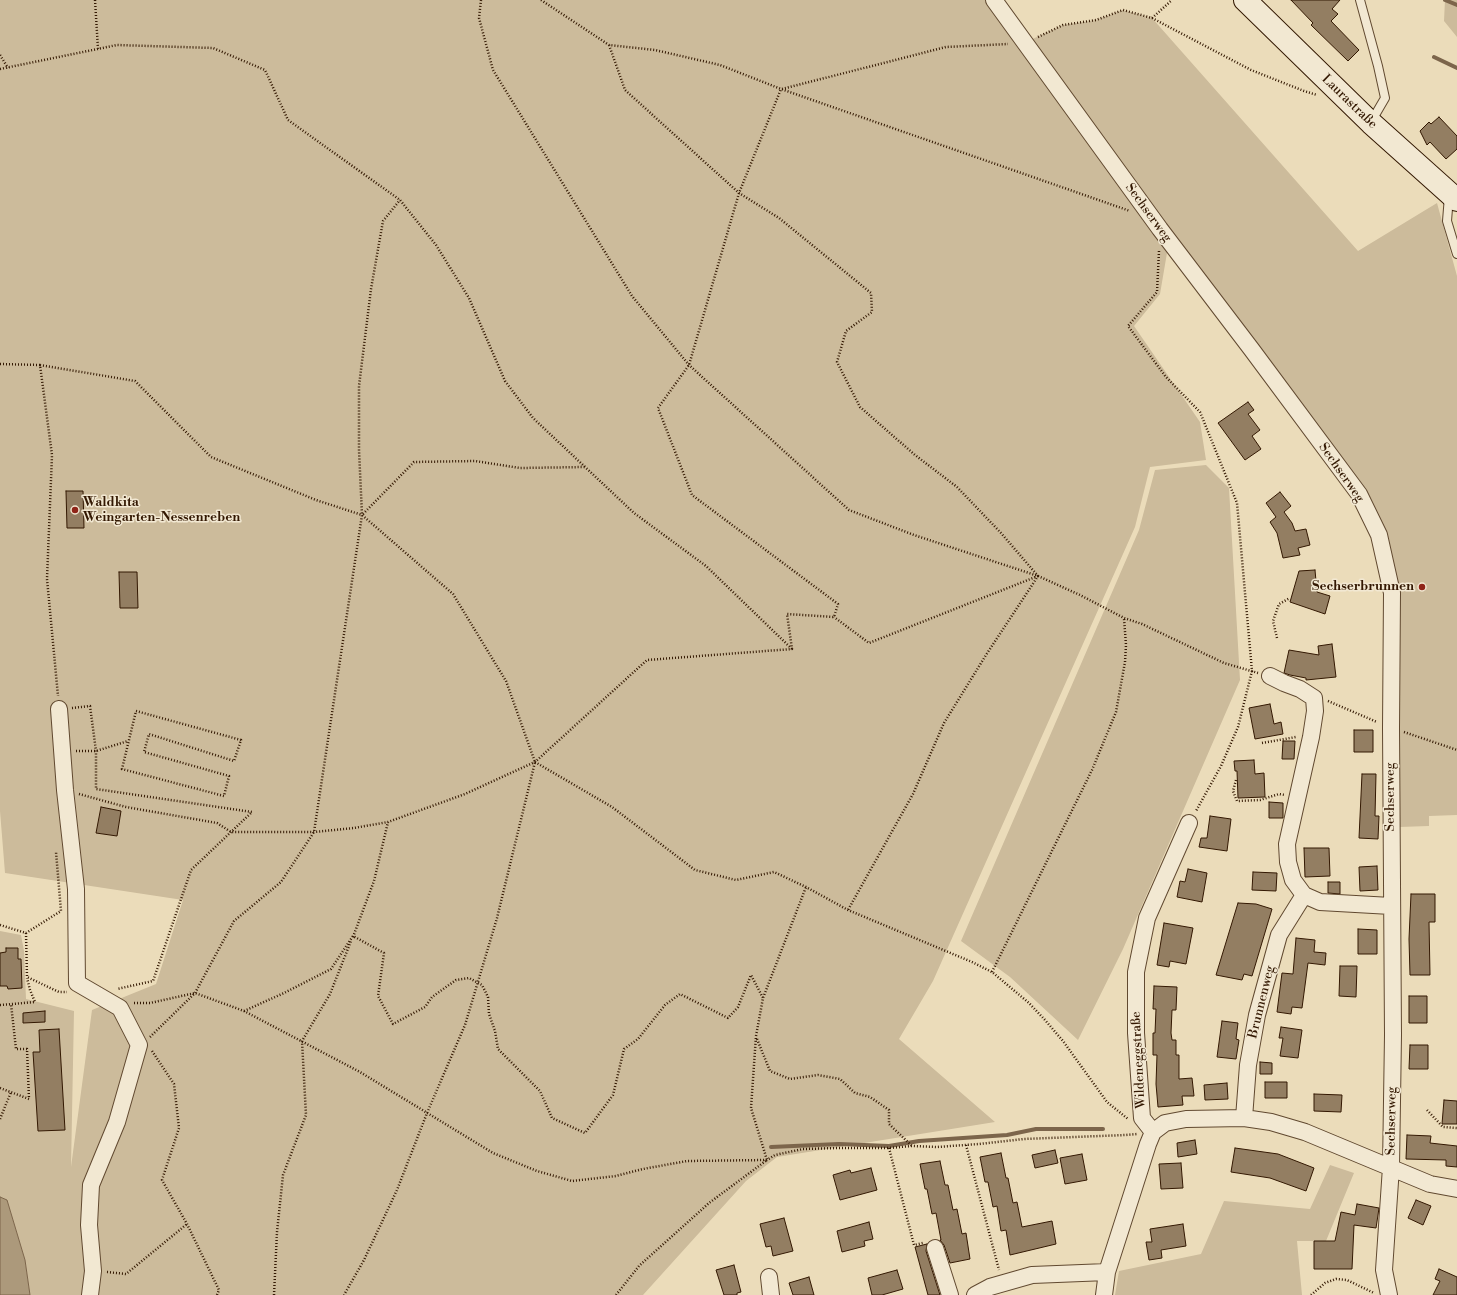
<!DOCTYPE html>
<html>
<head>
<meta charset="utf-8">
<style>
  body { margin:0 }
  canvas { display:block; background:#ebdcba }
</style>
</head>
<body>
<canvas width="1457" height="1295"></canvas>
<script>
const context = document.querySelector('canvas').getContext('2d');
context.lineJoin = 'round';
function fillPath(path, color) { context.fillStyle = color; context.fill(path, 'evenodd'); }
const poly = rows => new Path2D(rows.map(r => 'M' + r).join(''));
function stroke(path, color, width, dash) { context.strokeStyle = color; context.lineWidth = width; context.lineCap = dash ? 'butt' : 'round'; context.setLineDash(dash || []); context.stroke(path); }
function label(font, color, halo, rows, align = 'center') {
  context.font = font + ' "Libre Bodoni",serif'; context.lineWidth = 3; context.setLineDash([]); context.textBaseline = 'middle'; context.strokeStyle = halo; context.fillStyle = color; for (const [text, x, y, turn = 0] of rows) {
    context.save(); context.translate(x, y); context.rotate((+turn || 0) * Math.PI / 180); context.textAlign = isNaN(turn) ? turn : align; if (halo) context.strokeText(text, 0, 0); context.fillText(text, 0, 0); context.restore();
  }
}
fillPath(poly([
  [0,0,985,0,1019,49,1168,247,1160,294,1134,326,1200,422,1206,460,1150,467,1135,527,933,981,899,1039,995,1122,777,1157,746,1181,643,1295,30,1295,25,1260,7,1200,0,1197,0,931,21,935,24,951,26,999,74,1011,71,1167,92,1010,156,984,183,900,5,873,0,811],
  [1445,0,1457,0,1457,37,1444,21],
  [1123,10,1152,18,1358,251,1437,203,1457,276,1457,815,1429,816,1429,826,1399,827,1392,593,1379,535,1024,43,1063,25,1096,20],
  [1206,465,1229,488,1240,680,1123,949,1078,1040,1010,977,961,941,1139,530,1155,470],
  [1330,1165,1354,1173,1326,1241,1297,1241,1302,1295,1115,1295,1119,1271,1201,1254,1224,1201,1310,1209]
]), '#ccbb9b');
const water = poly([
  [0,1197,7,1200,25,1260,30,1295,0,1295,0,1197]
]);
fillPath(water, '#ac997b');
stroke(water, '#7c654b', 1);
stroke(poly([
  [1445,0,1457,5],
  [1434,57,1457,68],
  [771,1147,839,1144,889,1146,919,1141,1007,1135,1036,1129,1103,1129]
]), '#7c654b', 4);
const building = poly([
  [1291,0,1340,0,1332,9,1338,14,1331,21,1359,50,1348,61,1311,25,1313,23,1291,0],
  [1439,117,1457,136,1457,149,1446,159,1430,142,1427,145,1420,131,1429,122,1431,124,1439,117],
  [1248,402,1254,410,1248,414,1260,430,1252,436,1261,449,1245,460,1218,423,1248,402],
  [66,491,83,491,84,528,67,528,66,491],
  [1280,492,1291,506,1284,512,1292,523,1295,531,1306,529,1310,545,1298,548,1300,555,1283,558,1277,533,1270,522,1276,517,1266,503,1280,492],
  [1315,570,1317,592,1330,596,1325,614,1290,602,1299,571,1315,570],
  [119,572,137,572,138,608,120,608,119,572],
  [1332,644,1336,677,1306,680,1306,678,1290,675,1284,673,1289,650,1319,655,1318,646,1332,644],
  [1270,704,1274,724,1281,722,1283,734,1255,739,1249,708,1270,704],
  [1354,730,1373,730,1373,752,1354,752,1354,730],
  [1283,741,1295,741,1294,759,1282,759,1283,741],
  [1254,760,1255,774,1264,773,1265,797,1238,798,1237,771,1235,771,1234,761,1254,760],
  [1362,774,1376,774,1375,816,1379,816,1378,839,1359,838,1362,774],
  [1269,802,1283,803,1283,818,1269,818,1269,802],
  [101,807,121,811,117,836,96,833,101,807],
  [1210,816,1231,819,1227,851,1199,847,1201,838,1207,838,1210,816],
  [1304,848,1329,848,1330,876,1305,877,1304,848],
  [1377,866,1378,890,1360,891,1359,867,1377,866],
  [1188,869,1207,873,1202,902,1177,897,1180,881,1185,882,1188,869],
  [1253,872,1277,873,1276,891,1252,890,1253,872],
  [1328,882,1340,882,1340,894,1328,893,1328,882],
  [1411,894,1435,894,1435,922,1429,922,1430,975,1410,975,1409,939,1411,894],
  [1238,903,1256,904,1272,909,1252,976,1244,974,1242,980,1216,975,1238,903],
  [1164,923,1193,928,1186,964,1170,961,1169,967,1157,965,1164,923],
  [1358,929,1377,930,1377,954,1358,954,1358,929],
  [1296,938,1315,940,1314,952,1326,953,1325,965,1308,963,1302,1008,1292,1007,1291,1014,1277,1012,1282,973,1293,974,1296,938],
  [6,948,18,948,18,959,21,959,22,988,8,989,7,986,0,986,0,953,6,952,6,948],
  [1340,966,1357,966,1356,997,1339,996,1340,966],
  [1154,986,1177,987,1176,1010,1172,1010,1171,1033,1172,1040,1176,1040,1176,1055,1179,1055,1179,1079,1192,1078,1194,1096,1182,1096,1183,1105,1158,1107,1156,1084,1157,1055,1153,1055,1153,1033,1155,1033,1156,1009,1153,1009,1154,986],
  [1409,996,1427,996,1427,1023,1409,1023,1409,996],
  [45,1011,45,1022,23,1023,23,1013,45,1011],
  [1222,1021,1238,1023,1236,1039,1239,1040,1236,1059,1217,1057,1222,1021],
  [1281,1027,1302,1030,1298,1058,1280,1056,1283,1038,1279,1038,1281,1027],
  [59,1029,65,1130,38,1131,33,1052,40,1052,39,1030,59,1029],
  [1410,1045,1428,1045,1428,1069,1409,1069,1410,1045],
  [1260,1062,1272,1063,1272,1074,1260,1074,1260,1062],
  [1265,1082,1287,1082,1287,1098,1265,1098,1265,1082],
  [1227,1083,1228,1099,1205,1100,1204,1085,1227,1083],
  [1314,1094,1342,1095,1341,1112,1314,1111,1314,1094],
  [1444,1100,1457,1101,1457,1124,1442,1124,1444,1100],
  [1407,1135,1431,1136,1430,1143,1457,1146,1457,1167,1446,1166,1446,1160,1406,1159,1407,1135],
  [1195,1140,1197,1154,1178,1157,1177,1143,1195,1140],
  [1235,1148,1278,1154,1314,1168,1306,1191,1270,1178,1231,1172,1235,1148],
  [1055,1150,1058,1163,1035,1168,1032,1155,1055,1150],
  [1001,1153,1006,1178,1008,1178,1013,1203,1017,1202,1022,1227,1052,1221,1056,1244,1010,1255,1006,1230,1001,1231,997,1206,993,1207,988,1182,985,1182,980,1157,1001,1153],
  [1082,1154,1087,1180,1065,1184,1060,1158,1082,1154],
  [940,1161,945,1185,948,1185,953,1210,957,1209,962,1234,966,1233,970,1259,950,1263,944,1245,940,1240,941,1240,936,1213,932,1214,927,1189,925,1189,920,1164,940,1161],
  [1181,1163,1183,1188,1161,1189,1159,1164,1181,1163],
  [871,1168,877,1190,840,1200,833,1175,850,1170,851,1173,871,1168],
  [1416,1200,1431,1206,1423,1225,1408,1218,1416,1200],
  [1357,1204,1379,1208,1378,1215,1376,1228,1354,1225,1352,1269,1314,1269,1314,1241,1335,1241,1341,1212,1355,1215,1357,1204],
  [784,1218,793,1251,773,1256,771,1246,766,1247,760,1224,784,1218],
  [869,1222,873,1239,864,1241,865,1246,842,1252,837,1231,869,1222],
  [1183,1224,1186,1246,1161,1250,1162,1258,1149,1260,1146,1242,1152,1242,1150,1229,1183,1224],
  [927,1244,926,1251,940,1295,928,1295,915,1247,927,1244],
  [734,1265,741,1292,737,1293,737,1295,724,1295,716,1270,734,1265],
  [1439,1269,1457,1277,1457,1295,1433,1295,1440,1281,1435,1279,1439,1269],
  [897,1270,903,1289,882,1295,872,1295,868,1278,897,1270],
  [809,1277,814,1295,793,1295,789,1283,809,1277]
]);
fillPath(building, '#937e62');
stroke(building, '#331802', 1);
const lane = poly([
  [1360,0,1378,66,1385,98,1371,122],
  [1449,196,1447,221,1457,254]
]);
const street = poly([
  [994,0,1160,229,1252,350,1359,494,1379,535,1392,593,1391,728,1393,1035,1391,1167,1384,1270,1389,1295],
  [59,709,65,790,76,889,77,983,120,1008,139,1045,117,1122,91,1185,89,1225,93,1271,90,1295],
  [1304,895,1320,902,1391,906],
  [1244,1118,1248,1065,1257,1015,1279,935,1304,895,1293,880,1288,862,1287,844,1311,737,1315,711,1314,698,1300,689,1284,683,1270,676],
  [1153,1132,1142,1118,1136,1033,1136,972,1147,918,1189,823],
  [1153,1132,1165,1123,1186,1119,1244,1118,1271,1122,1305,1132,1430,1184,1457,1189],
  [935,1248,950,1295],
  [769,1277,771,1295],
  [975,1295,990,1287,1032,1275,1107,1272],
  [1104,1295,1107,1272,1148,1144,1153,1132]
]);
const secondary = poly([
  [1245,0,1371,123,1457,200]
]);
stroke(lane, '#614930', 10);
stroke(street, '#614930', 18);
stroke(secondary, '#331802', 24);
stroke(poly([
  [95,0,98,49],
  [481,0,479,18,493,70,632,296,689,365,849,510,914,535,1038,576,869,643,834,617],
  [541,0,609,45,655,50,720,65,781,89,1130,211],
  [1152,18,1172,0],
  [1038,37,1063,25,1096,20,1123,10,1152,18,1251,70,1304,91,1317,95],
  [609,45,625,90,739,193,779,218,871,293,872,312,846,331,837,362,860,407,915,455,957,487,1001,533,1038,576,986,655,944,723,913,794,848,910],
  [0,55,8,68],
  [0,69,117,45,213,48,265,70,288,120,400,200,436,245,469,298,505,381,533,418,634,513,706,566,792,649],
  [782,89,946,47,1008,44],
  [1159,251,1157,292,1128,326,1166,377,1200,412,1237,503,1252,671,1238,727,1221,766,1196,811],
  [0,364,40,365,52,455,47,579,58,696],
  [40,365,135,381,211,457,316,500,362,515,453,594,506,681,535,762,497,918,465,1025,427,1113,397,1190,364,1260,344,1295],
  [363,514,414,462,475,461,520,468,585,467],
  [1038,576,1080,595,1124,618,1142,624,1224,663,1258,673],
  [1277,638,1273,621,1279,604,1290,598],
  [1328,701,1377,722],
  [72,708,90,706,96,751,96,789,252,812,191,870,153,981,117,989],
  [136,711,241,740,234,761,149,734,144,752,229,776,224,796,122,769,136,711],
  [1404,732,1457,750],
  [1262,743,1296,737],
  [76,751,96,751,128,741],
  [535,762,612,807,695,870,736,880,774,872,806,887,848,910,972,962,992,972,1029,1003,1045,1020,1063,1041,1107,1102,1128,1119],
  [1236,780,1233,791,1237,801,1260,800,1279,794,1285,795],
  [79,794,126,807,217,823,231,832,314,832,354,828,388,822,465,794,535,762,647,660,792,649,787,614,834,617,838,604,692,495,658,408,689,365,739,193,781,89],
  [0,925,26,933,61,911,56,852],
  [26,933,27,977,59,992,67,992],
  [353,937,374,881,388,822],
  [992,972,1092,770,1116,712,1125,662,1126,645,1124,618],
  [134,1003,150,1003,195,993,244,1011,360,1072,493,1153,537,1171,572,1181,616,1176,643,1169,687,1161,767,1160,775,1155,803,1149,838,1148,889,1148,912,1146,937,1147,979,1144,1024,1139,1125,1135,1137,1134],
  [0,1005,35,1002,30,990,27,978],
  [244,1011,284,993,331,969,353,936,384,953,378,996,393,1024,425,1007,432,997,456,980,469,978,482,985,488,997,489,1014,495,1031,498,1049,540,1091,552,1118,585,1133,613,1095,624,1049,638,1039,665,1005,680,994,728,1018,738,1007,751,975,763,998],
  [150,1037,195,993,234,921,281,882,314,832,362,515,359,450,359,386,371,289,383,221,400,200],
  [757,1039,770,1071,790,1079,818,1075,840,1079,855,1093,870,1097,889,1110,889,1124,912,1146],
  [152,1051,174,1084,179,1128,162,1180,187,1224,219,1290,217,1295],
  [0,1088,29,1099,27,1049,16,1049,11,1004],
  [1427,1110,1443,1127,1457,1128],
  [0,1119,11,1092],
  [966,1145,999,1270],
  [889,1148,914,1245,923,1243],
  [107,1272,126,1274,187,1224],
  [274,1295,277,1232,283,1175,306,1115,302,1041,330,994,351,941],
  [616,1295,639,1266,709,1203,767,1160,751,1108,756,1036,763,998,806,887],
  [1311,1295,1325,1283,1336,1279,1347,1280,1374,1293]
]), '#331802', 2.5, [1, 2]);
stroke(lane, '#f2e8d2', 8);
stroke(street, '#f2e8d2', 16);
stroke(secondary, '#f2e8d2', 22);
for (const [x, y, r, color] of [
  [75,510,4,"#8f2418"],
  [1422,587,4,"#8f2418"]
]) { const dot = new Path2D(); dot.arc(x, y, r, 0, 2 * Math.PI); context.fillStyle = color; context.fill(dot); stroke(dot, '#f2e8d2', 1.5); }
label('13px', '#331802', '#f2e8d2', [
  ["Laurastraße",1349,102,44],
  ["Sechserweg",1148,213,54],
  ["Sechserweg",1341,473,55],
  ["Sechserweg",1391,797,-90],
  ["Brunnenweg",1262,1002,-76],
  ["Wildeneggstraße",1139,1060,-93],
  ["Sechserweg",1392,1121,-89]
]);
label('bold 13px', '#331802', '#f2e8d2', [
  ["Waldkita",83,503],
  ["Weingarten-Nessenreben",83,518],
  ["Sechserbrunnen",1414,587,"right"]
], 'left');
</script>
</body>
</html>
